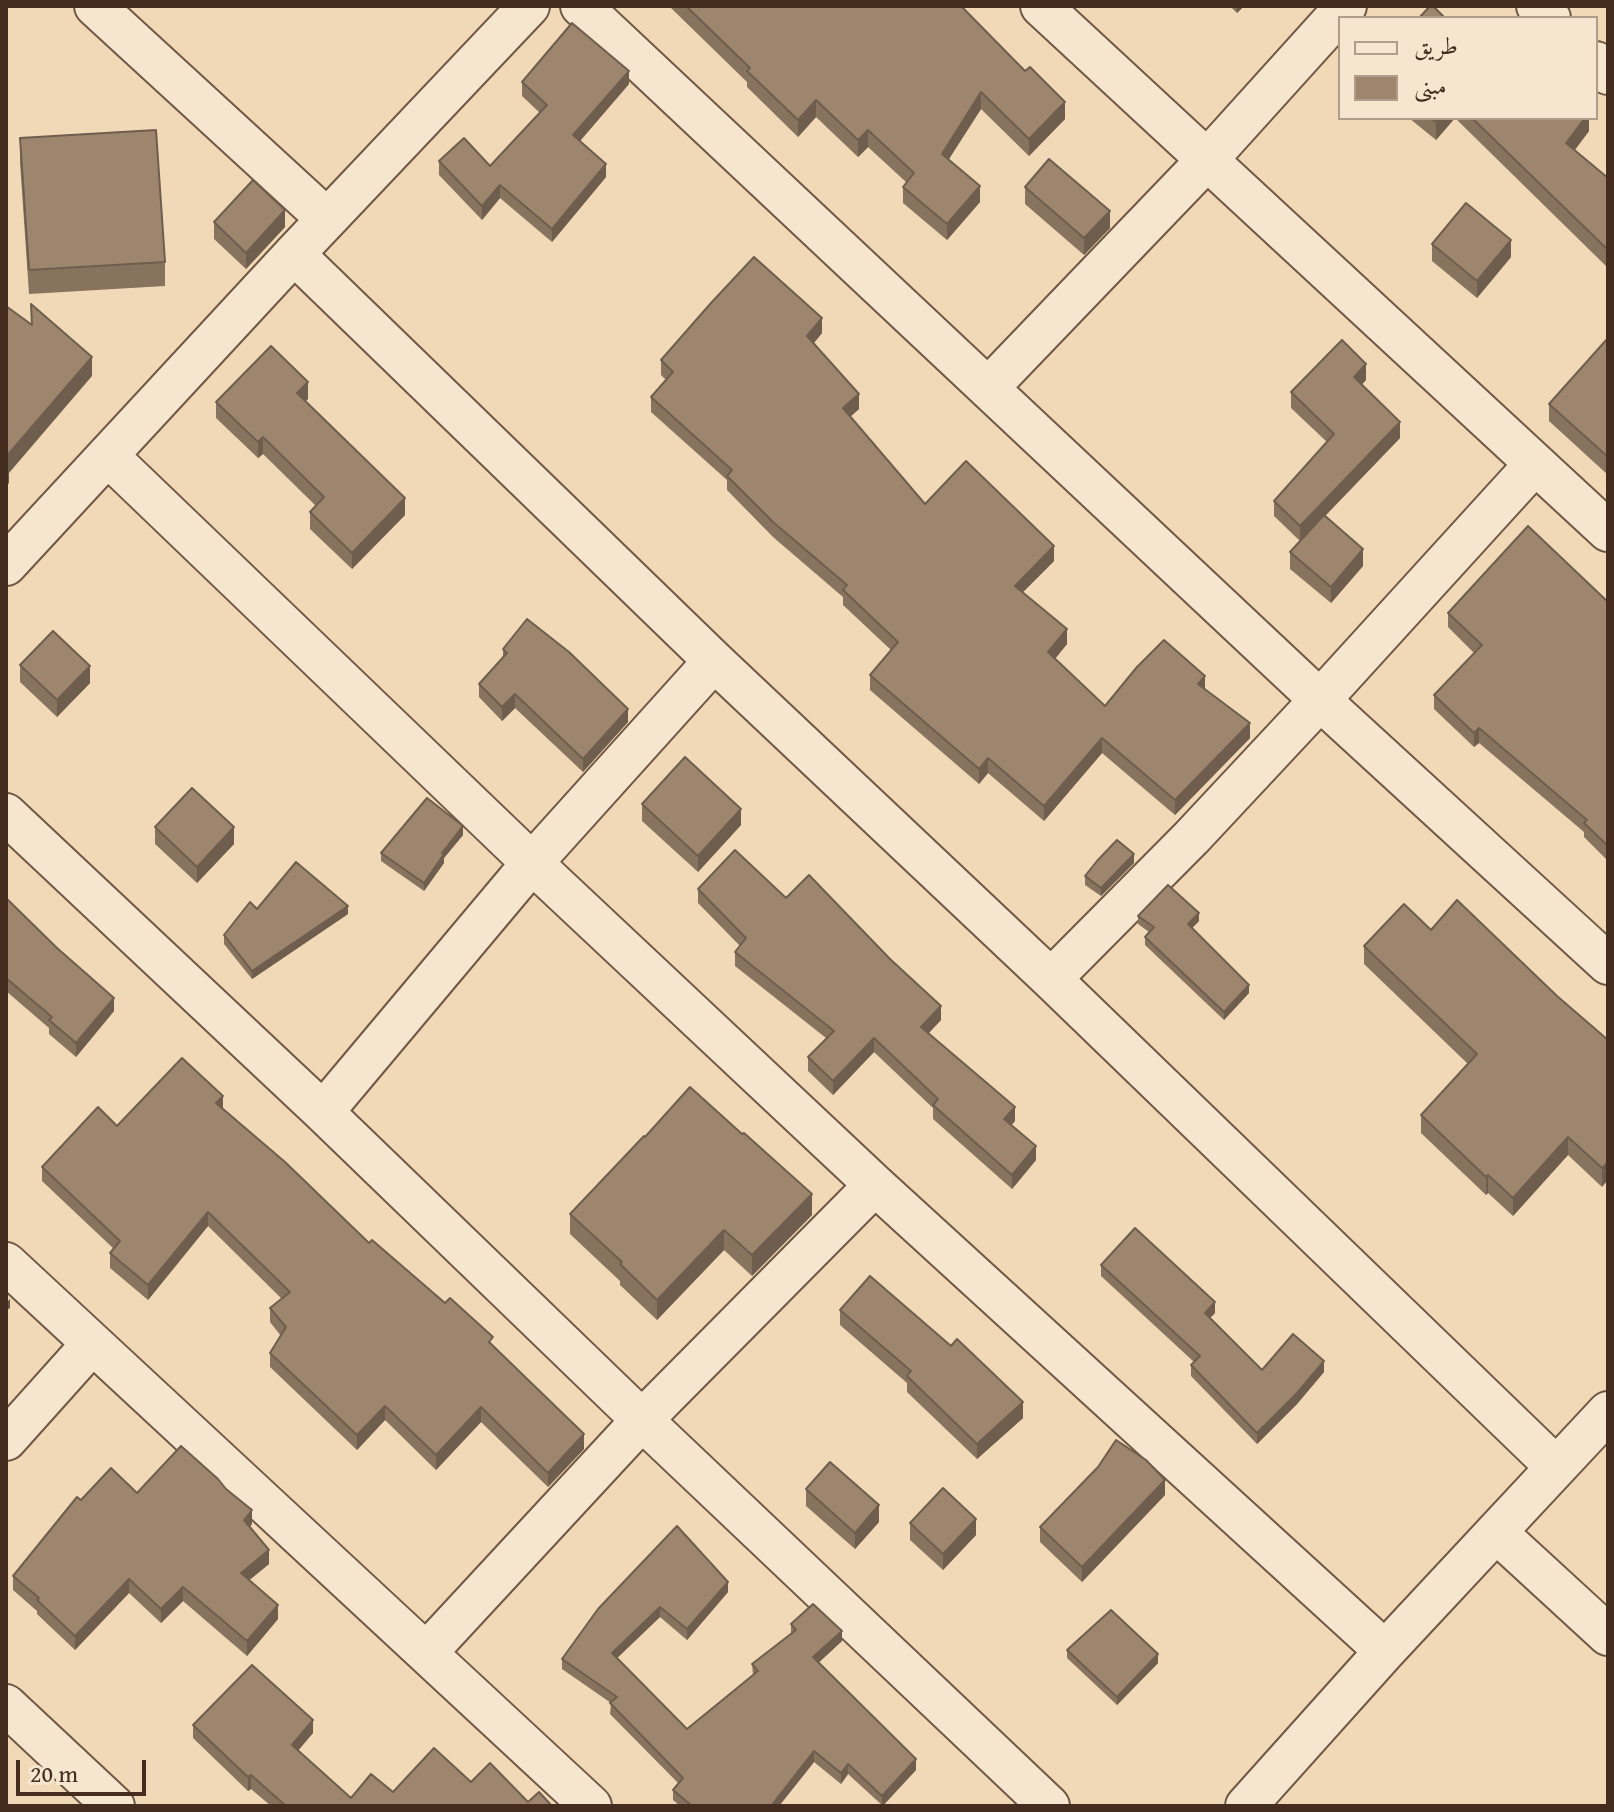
<!DOCTYPE html>
<html>
<head>
<meta charset="utf-8">
<style>
  body { margin:0 }
  #map { position:relative; width:1614px; height:1812px; overflow:hidden; background:#f1d9b7; font-family:"Gentium Book Plus",Amiri,serif }
  canvas { display:block }
  .frame { position:absolute; inset:0; border:8px solid #442d1e; pointer-events:none }
  .legend { position:absolute; left:1338px; top:16px; width:260px; height:104px; box-sizing:border-box; background:#f6e6d0; border:2px solid #af9c89; margin:0; padding:10px 14px; list-style:none; font-size:24px; color:#442d1e }
  .legend li { display:flex; align-items:center; gap:16px; height:40px }
  .legend b { width:40px; border:2px solid #af9c89 }
  .scale { position:absolute; left:16px; top:1760px; width:130px; height:36px; box-sizing:border-box; border:4px solid #442d1e; border-top:0; padding-left:10px; font-size:24px; line-height:28px; white-space:nowrap; color:#442d1e; -webkit-text-stroke:6px #f6e6d0; paint-order:stroke }
</style>
</head>
<body>
<div id="map">
<canvas width="1614" height="1812"></canvas>
<div class="frame"></div>
<ul class="legend">
<li><b style="height:10px;background:#f6e6d0"></b>طريق</li>
<li><b style="height:22px;background:#9e866e"></b>مبنى</li>
</ul>
<div class="scale">20 m</div>
</div>
<script>
const context = document.querySelector('canvas').getContext('2d');
context.lineJoin = 'round';
const poly = rows => new Path2D(rows.map(r => 'M' + r).join(''));
function stroke(path, color, width, dash) { context.strokeStyle = color; context.lineWidth = width; context.lineCap = dash ? 'butt' : 'round'; context.setLineDash(dash || []); context.stroke(path); }
function fillPath(path, color) { context.fillStyle = color; context.fill(path, 'evenodd'); }
const minor = poly([
  [95,6,327,219],
  [581,6,1320,700,1608,964],
  [1041,6,1608,531],
  [1537,6,1550,18],
  [1596,62,1608,74],
  [294,254,714,661,1051,979,1556,1467],
  [989,387,1206,161,1346,6],
  [108,456,532,863,875,1185,1385,1651],
  [6,565,294,254,529,6],
  [6,814,323,1112,642,1420,1049,1806],
  [1051,979,1192,837,1320,700,1535,464],
  [323,1112,532,863,714,661],
  [6,1263,591,1806],
  [6,1440,92,1344],
  [1497,1533,1608,1635],
  [427,1652,642,1420,875,1185],
  [6,1705,114,1806],
  [1246,1806,1385,1651,1608,1412]
]);
stroke(minor, '#6f5844', 44);
stroke(minor, '#f6e6d0', 40);
fillPath(poly([
  [671,6,961,6,1065,119,1029,156,981,109,948,160,980,202,947,240,903,203,903,187,906,182,868,147,858,157,816,117,798,137,747,87,747,82,671,8],
  [1230,6,1244,6,1237,13],
  [522,82,629,84,580,141,606,177,552,242,500,198,482,220,439,175,439,161,490,166,540,113,522,96],
  [1409,118,1589,118,1589,131,1575,150,1608,178,1608,268,1455,118,1436,140],
  [20,138,165,262,165,286,29,294,20,162],
  [1025,187,1110,228,1084,255,1025,204],
  [214,222,285,227,246,269,214,239],
  [1432,244,1511,257,1477,298,1432,261],
  [822,333,814,343,859,409,850,417,925,504,1054,561,1023,592,1067,644,1055,659,1105,706,1205,689,1250,738,1175,815,1102,753,1044,821,988,773,979,784,870,690,870,675,891,650,843,605,843,597,773,537,727,490,727,480,651,412,651,397,666,380,661,375,661,360],
  [1608,338,1608,475,1549,421,1549,404],
  [1366,380,1362,384,1400,438,1325,516,1363,566,1331,603,1290,569,1290,552,1300,541,1274,516,1274,501,1327,442,1291,408,1291,392],
  [308,399,305,401,405,515,352,569,310,529,310,512,316,506,263,454,258,458,216,418,216,402],
  [1608,602,1608,861,1584,837,1584,832,1479,743,1474,747,1434,709,1434,695,1474,653,1448,627,1448,613],
  [503,649,628,722,583,772,515,708,502,721,479,697,479,684,503,658],
  [20,665,90,683,57,717,20,682],
  [642,804,741,825,698,872,642,821],
  [155,827,234,844,197,883,155,844],
  [463,835,444,858,444,863,424,891,381,861,381,853],
  [1134,863,1101,896,1085,885,1085,876],
  [698,889,786,898,941,1020,929,1033,1015,1121,1011,1125,1036,1160,1012,1189,933,1119,933,1108,874,1052,833,1095,808,1071,808,1057,826,1038,735,966,735,952,740,946,698,903],
  [6,898,114,1011,76,1057,49,1034,49,1028,6,991],
  [348,914,252,979,224,944,224,935],
  [1138,916,1199,921,1192,928,1249,993,1224,1020,1145,945,1145,937,1149,932,1138,924],
  [1431,930,1557,996,1608,1040,1602,1187,1568,1155,1513,1216,1488,1193,1486,1195,1421,1133,1421,1115,1468,1064,1364,964,1364,946],
  [223,1109,369,1243,493,1345,584,1449,548,1487,481,1422,436,1470,385,1420,357,1450,270,1367,270,1353,281,1336,270,1322,270,1308,282,1299,208,1226,148,1300,110,1268,110,1253,114,1249,42,1181,42,1167,117,1126],
  [570,1214,812,1215,752,1276,724,1250,657,1320,620,1285,620,1281,570,1234],
  [1101,1265,1215,1313,1210,1318,1262,1370,1324,1372,1297,1404,1257,1444,1191,1376,1191,1365,1194,1362,1101,1276],
  [840,1310,1023,1418,977,1459,907,1392,907,1383,840,1325],
  [806,1489,879,1522,855,1549,806,1506],
  [137,1493,252,1524,249,1527,269,1564,249,1580,278,1619,247,1656,183,1601,161,1623,129,1593,75,1650,37,1614,37,1611,13,1590,13,1576,81,1500],
  [1165,1495,1082,1582,1040,1542,1040,1527],
  [910,1523,976,1535,943,1570,910,1540],
  [728,1592,687,1640,660,1617,617,1658,687,1729,753,1675,752,1664,791,1634,791,1624,842,1641,818,1663,916,1770,883,1806,848,1774,841,1784,814,1762,779,1806,680,1806,673,1800,673,1790,678,1783,610,1714,611,1703,562,1669,562,1659,598,1609],
  [1067,1650,1158,1663,1117,1705,1067,1658],
  [193,1725,313,1733,298,1750,351,1798,471,1782,528,1802,552,1806,271,1806,251,1789,248,1791,193,1738]
]), '#88735f');
fillPath(poly([
  [1237,6,1244,6,1237,13],
  [629,71,629,84,573,149,573,135],
  [981,92,981,109,942,170,942,154],
  [816,100,816,117,798,137,798,120],
  [1065,102,1065,119,1029,156,1029,139],
  [1440,118,1455,118,1436,140,1436,122],
  [1585,118,1589,118,1589,131,1566,161,1566,143],
  [868,130,868,147,858,157,858,140],
  [606,164,606,177,552,242,552,229],
  [500,185,500,198,482,220,482,206],
  [980,186,980,202,947,240,947,224],
  [285,210,285,227,246,269,246,253],
  [1110,211,1110,228,1084,255,1084,238],
  [1511,240,1511,257,1477,298,1477,281],
  [822,318,822,333,807,351,807,336],
  [92,357,92,376,9,473,9,483,6,487,6,457],
  [1366,364,1366,380,1354,393,1354,377],
  [308,382,308,399,297,410,297,393],
  [859,394,859,409,843,423,843,408],
  [1400,422,1400,438,1300,542,1300,526],
  [263,437,263,454,258,458,258,442],
  [405,498,405,515,352,569,352,553],
  [1054,546,1054,561,1015,600,1015,586],
  [1363,549,1363,566,1331,603,1331,587],
  [1067,629,1067,644,1048,667,1048,652],
  [90,666,90,683,57,717,57,700],
  [1205,676,1205,691,1198,684],
  [515,694,515,708,502,721,502,707],
  [628,709,628,722,583,772,583,759],
  [1250,723,1250,738,1175,815,1175,800],
  [1479,728,1479,743,1474,747,1474,733],
  [1102,738,1102,753,1044,821,1044,806],
  [988,758,988,773,979,784,979,769],
  [741,809,741,825,698,872,698,856],
  [463,826,463,835,444,858,444,863,424,891,424,883,442,853],
  [234,827,234,844,197,883,197,867],
  [1134,854,1134,863,1101,896,1101,888],
  [348,906,348,914,252,979,252,971],
  [1199,913,1199,921,1188,932,1188,924],
  [1249,985,1249,993,1224,1020,1224,1012],
  [114,998,114,1011,76,1057,76,1043],
  [941,1006,941,1020,921,1041,921,1027],
  [874,1038,874,1052,833,1095,833,1081],
  [223,1096,223,1110,216,1103],
  [1015,1107,1015,1121,1004,1134,1004,1119],
  [1568,1137,1568,1155,1513,1216,1513,1198],
  [1036,1146,1036,1160,1012,1189,1012,1175],
  [1608,1162,1608,1180,1602,1187,1602,1168],
  [1488,1175,1488,1193,1486,1195,1486,1177],
  [812,1194,812,1215,752,1276,752,1255],
  [208,1212,208,1226,148,1300,148,1285],
  [724,1230,724,1250,657,1320,657,1300],
  [10,1299,10,1308,6,1311,6,1303],
  [1215,1302,1215,1313,1205,1323,1205,1313],
  [1324,1361,1324,1372,1297,1404,1257,1444,1257,1433],
  [1023,1402,1023,1418,977,1459,977,1444],
  [385,1406,385,1420,357,1450,357,1435],
  [481,1407,481,1422,436,1470,436,1455],
  [584,1434,584,1449,548,1487,548,1473],
  [1165,1480,1165,1495,1082,1582,1082,1567],
  [879,1505,879,1522,855,1549,855,1533],
  [252,1510,252,1524,244,1534,244,1520],
  [976,1519,976,1535,943,1570,943,1554],
  [269,1550,269,1564,241,1587,241,1573],
  [129,1579,129,1593,75,1650,75,1636],
  [728,1582,728,1592,687,1640,687,1629],
  [183,1587,183,1601,161,1623,161,1609],
  [278,1605,278,1619,247,1656,247,1641],
  [660,1607,660,1617,612,1663,612,1653],
  [842,1631,842,1641,813,1668,813,1657],
  [1158,1654,1158,1663,1117,1705,1117,1697],
  [313,1720,313,1733,292,1758,292,1745],
  [814,1751,814,1762,779,1806,771,1806],
  [916,1759,916,1770,882,1806,882,1796],
  [848,1764,848,1774,841,1784,841,1773],
  [251,1775,251,1789,248,1791,248,1777]
]), '#6f5e4d');
const building = poly([
  [686,6,961,6,1025,71,1030,67,1065,102,1029,139,981,92,942,154,980,186,947,224,903,187,914,173,868,130,858,140,816,100,798,120,747,71,750,68,686,6],
  [1430,6,1433,6,1445,18,1419,18,1430,6],
  [572,23,629,71,573,135,606,164,552,229,500,185,482,206,439,161,464,138,490,166,547,105,522,82,572,23],
  [1431,118,1440,118,1436,122,1431,118],
  [1472,118,1585,118,1566,143,1608,178,1608,250,1472,118],
  [156,130,165,262,29,270,20,138,156,130],
  [1049,159,1110,211,1084,238,1025,187,1049,159],
  [253,180,285,210,246,253,214,222,253,180],
  [1466,203,1511,240,1477,281,1432,244,1466,203],
  [754,257,822,318,807,336,859,394,843,408,925,504,966,461,1054,546,1015,586,1067,629,1048,652,1105,706,1137,667,1164,640,1205,676,1198,684,1250,723,1175,800,1102,738,1044,806,988,758,979,769,870,675,898,642,843,590,847,585,773,522,727,476,732,470,651,397,673,372,661,360,711,303,754,257],
  [31,304,92,357,6,457,6,306,32,325,31,304],
  [1608,338,1608,457,1549,404,1608,338],
  [1342,340,1366,364,1354,377,1400,422,1300,526,1274,501,1334,434,1291,392,1342,340],
  [271,346,308,382,297,393,405,498,352,553,310,512,324,497,263,437,258,442,216,402,271,346],
  [1324,515,1363,549,1331,587,1290,552,1324,515],
  [1528,526,1608,602,1608,846,1584,823,1587,820,1479,728,1474,733,1434,695,1482,645,1448,613,1528,526],
  [527,619,569,652,628,709,583,759,515,694,502,707,479,684,507,653,503,649,527,619],
  [53,631,90,666,57,700,20,665,53,631],
  [685,757,741,809,698,856,642,804,685,757],
  [192,788,234,827,197,867,155,827,192,788],
  [427,798,463,826,442,853,444,854,424,883,381,853,427,798],
  [1117,840,1134,854,1101,888,1085,876,1097,861,1117,840],
  [735,850,786,898,809,875,890,959,941,1006,921,1027,1015,1107,1004,1119,1036,1146,1012,1175,933,1105,938,1099,874,1038,833,1081,808,1057,834,1031,735,952,746,938,698,889,735,850],
  [296,862,348,906,252,971,224,935,250,902,257,909,296,862],
  [1168,885,1199,913,1188,924,1249,985,1224,1012,1145,937,1154,927,1138,916,1168,885],
  [6,898,57,948,114,998,76,1043,49,1020,52,1017,6,978,6,898],
  [1457,900,1557,996,1608,1040,1608,1162,1602,1168,1568,1137,1513,1198,1488,1175,1486,1177,1421,1115,1477,1054,1364,946,1404,904,1431,930,1457,900],
  [182,1058,223,1096,216,1103,285,1162,369,1243,372,1240,445,1303,450,1298,493,1337,489,1342,584,1434,548,1473,481,1407,436,1455,385,1406,357,1435,270,1353,286,1327,270,1308,290,1292,208,1212,148,1285,110,1253,120,1241,42,1167,98,1107,117,1126,182,1058],
  [690,1087,742,1134,744,1133,812,1194,752,1255,724,1230,657,1300,620,1264,622,1262,570,1214,644,1136,645,1137,690,1087],
  [1135,1228,1215,1302,1205,1313,1262,1370,1293,1334,1324,1361,1297,1393,1257,1433,1191,1365,1200,1356,1101,1265,1135,1228],
  [870,1276,951,1346,957,1339,1023,1402,977,1444,907,1376,911,1371,840,1310,870,1276],
  [1116,1440,1146,1460,1165,1480,1082,1567,1040,1527,1098,1467,1116,1440],
  [181,1446,218,1479,226,1489,252,1510,244,1520,269,1550,241,1573,278,1605,247,1641,183,1587,161,1609,129,1579,75,1636,37,1600,39,1598,13,1576,77,1497,81,1500,111,1468,137,1493,181,1446],
  [830,1462,879,1505,855,1533,806,1489,830,1462],
  [943,1488,976,1519,943,1554,910,1523,943,1488],
  [677,1526,728,1582,687,1629,660,1607,612,1653,687,1729,758,1671,752,1664,796,1630,791,1624,813,1604,842,1631,813,1657,916,1759,882,1796,848,1764,841,1773,814,1751,771,1806,692,1806,673,1790,683,1778,610,1703,617,1697,562,1659,598,1609,677,1526],
  [1111,1610,1158,1654,1117,1697,1067,1650,1111,1610],
  [252,1665,313,1720,292,1745,351,1798,371,1774,393,1792,434,1748,471,1782,490,1763,528,1802,539,1792,552,1806,286,1806,251,1775,248,1777,193,1725,252,1665]
]);
fillPath(building, '#9e866e');
stroke(building, '#6f5e4d', 2);
</script>
</body>
</html>
